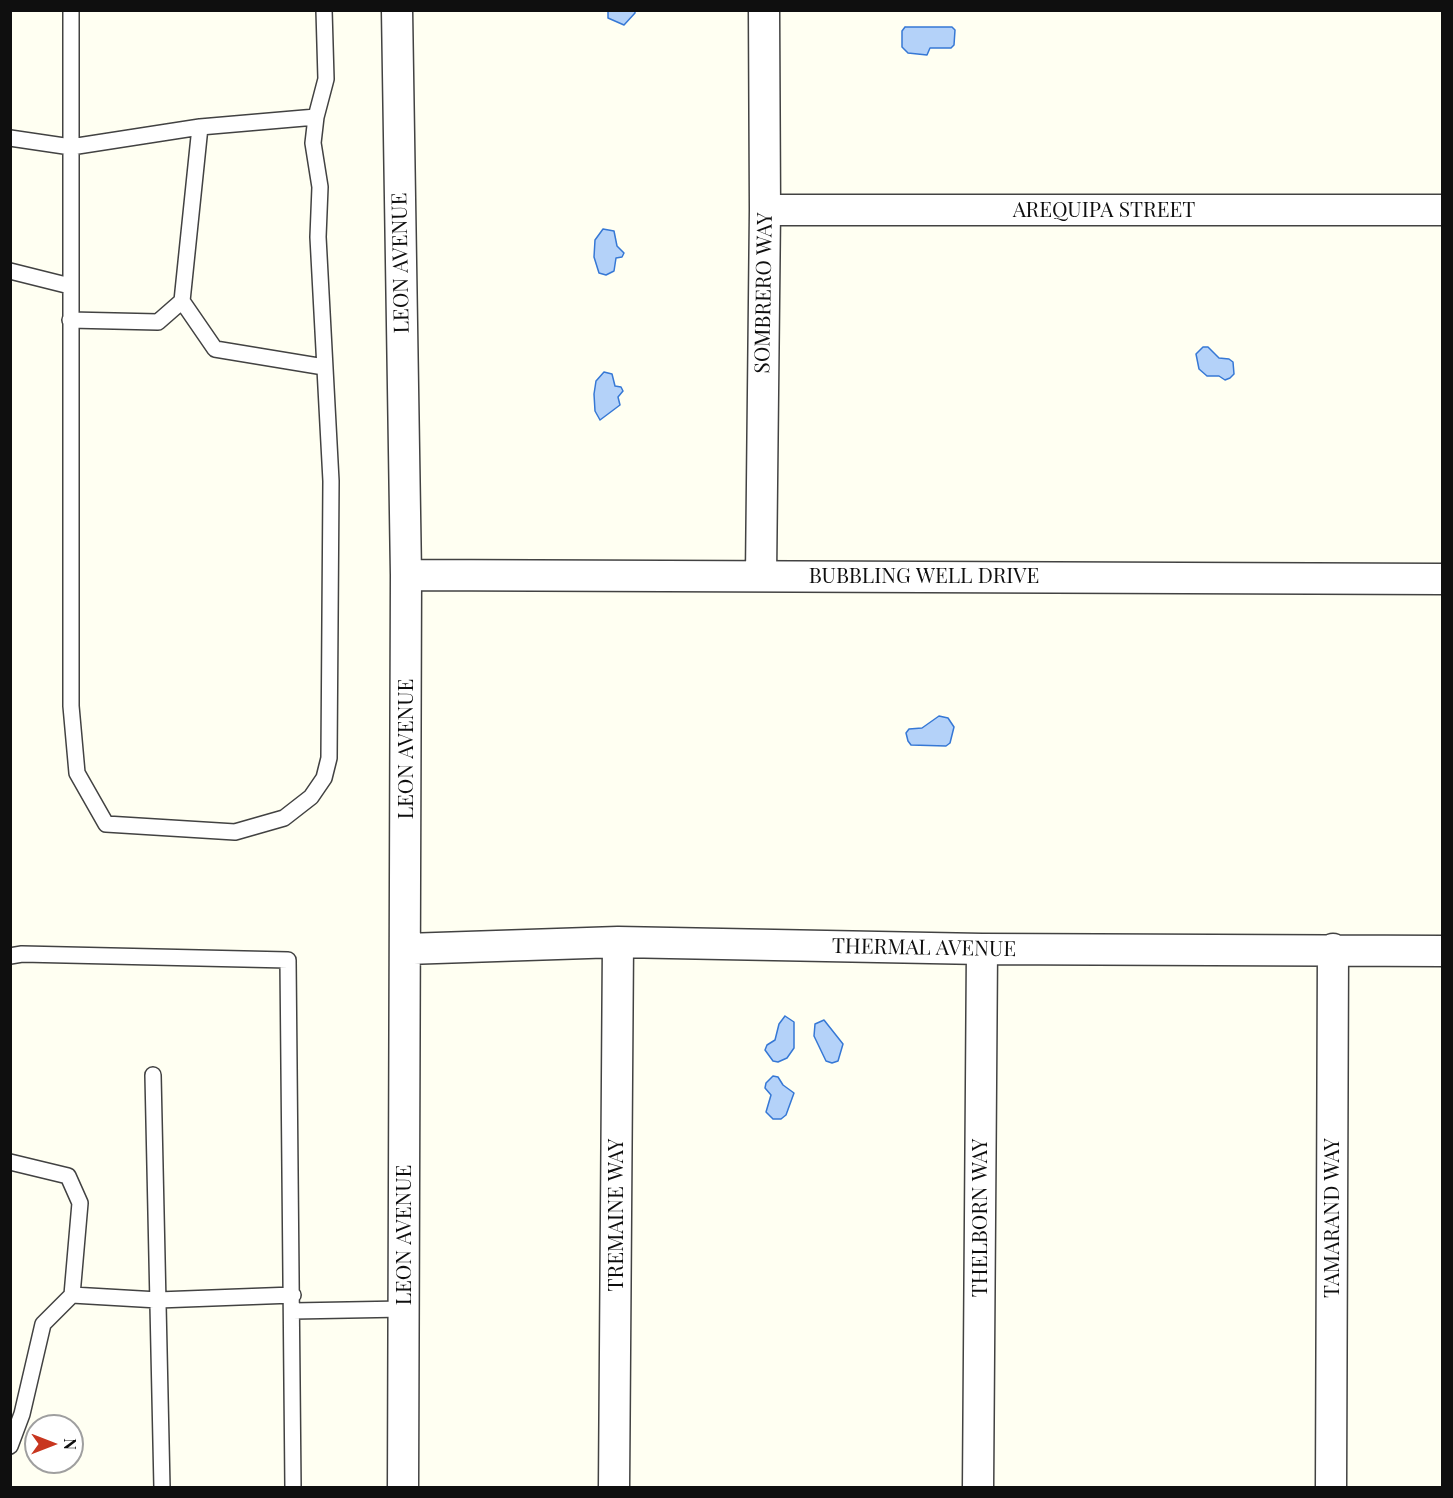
<!DOCTYPE html>
<html>
<head>
<meta charset="utf-8">
<style>
  body { margin:0 }
  #map { position:relative; width:1453px; height:1498px; overflow:hidden; background:#fffff2; font-family:"Playfair Display",serif }
  canvas { display:block }
  .frame { position:absolute; inset:0; border:12px solid #0f0f0f; pointer-events:none }
  .north { position:absolute; left:24px; top:1414px; width:60px; height:60px; box-sizing:border-box; background:#fff; border:2px solid #9f9f9f; border-radius:50%; rotate:90deg; font-size:16px; font-weight:700; line-height:24px; text-align:center; color:#0f0f0f }
  .north::after { content:''; display:block; margin:auto; width:21px; height:27px; background:#c8361f; clip-path:polygon(50% 0,100% 100%,50% 72%,0 100%) }
</style>
</head>
<body>
<div id="map">
<canvas width="1453" height="1498"></canvas>
<div class="frame"></div>
<div class="north">N</div>
</div>
<script>
const context = document.querySelector('canvas').getContext('2d');
context.lineJoin = 'round';
function fillPath(path, color) { context.fillStyle = color; context.fill(path, 'evenodd'); }
const poly = rows => new Path2D(rows.map(r => 'M' + r).join(''));
function stroke(path, color, width, dash) { context.strokeStyle = color; context.lineWidth = width; context.lineCap = dash ? 'butt' : 'round'; context.setLineDash(dash || []); context.stroke(path); }
function label(font, color, halo, rows, align = 'center') {
  context.font = font + ' "Playfair Display",serif'; context.lineWidth = 6; context.setLineDash([]); context.textBaseline = 'middle'; context.strokeStyle = halo; context.fillStyle = color; for (const [text, x, y, turn = 0] of rows) {
    context.save(); context.translate(x, y); context.rotate((+turn || 0) * Math.PI / 180); context.textAlign = isNaN(turn) ? turn : align; if (halo) context.strokeText(text, 0, 0); context.fillText(text, 0, 0); context.restore();
  }
}
const water = poly([
  [608,11,635,11,635,13,624,25,608,18,608,11],
  [905,27,952,27,955,30,954,45,951,48,930,48,927,55,908,53,902,47,902,31,905,27],
  [603,229,614,231,617,246,624,253,622,257,616,258,614,271,606,275,599,273,594,257,595,240,603,229],
  [1203,347,1208,347,1219,358,1229,359,1233,362,1234,374,1230,378,1225,380,1219,376,1207,376,1199,369,1196,354,1203,347],
  [604,372,612,374,615,386,621,387,623,391,618,397,620,405,600,420,595,411,594,394,596,381,604,372],
  [939,716,948,718,954,727,950,743,946,746,911,745,908,741,906,733,909,729,922,728,939,716],
  [785,1016,794,1022,794,1048,787,1058,778,1062,773,1061,765,1050,767,1045,775,1040,779,1024,785,1016],
  [824,1020,843,1044,838,1061,832,1063,826,1061,814,1036,815,1024,824,1020],
  [773,1076,778,1077,783,1085,794,1093,786,1115,781,1119,773,1119,766,1112,771,1095,765,1088,766,1083,773,1076]
]);
fillPath(water, '#b4d2f9');
stroke(water, '#3678d5', 1.5);
const service = poly([
  [71,10,71,147,200,127,316,117],
  [10,138,71,147,71,706,77,773,106,824,235,832,284,818,311,797,324,778,329,758,331,481,318,237,320,187,313,143,316,117,326,79,324,10],
  [10,271,70,286],
  [182,301,215,349,324,367],
  [70,320,158,322,182,301,200,127],
  [10,956,22,954,288,960,293,1488],
  [153,1075,162,1488],
  [10,1162,68,1176,80,1203,72,1295,158,1300,293,1295],
  [293,1311,404,1309],
  [10,1446,22,1414,43,1324,72,1295]
]);
const minor = poly([
  [397,10,406,575,403,1488],
  [765,210,1442,210],
  [406,575,1442,579],
  [761,575,765,210,764,10],
  [406,949,618,942,982,949,1442,951],
  [614,1488,618,942],
  [978,1488,982,949],
  [1331,1488,1333,949]
]);
stroke(service, '#424242', 18);
stroke(minor, '#424242', 33);
stroke(service, '#fff', 15);
stroke(minor, '#fff', 30);
label('21px', '#0f0f0f', '#fff', [
  ["AREQUIPA STREET",1104,210],
  ["LEON AVENUE",401,263,-91],
  ["SOMBRERO WAY",764,293,-89],
  ["BUBBLING WELL DRIVE",924,576],
  ["LEON AVENUE",406,749,-90],
  ["THERMAL AVENUE",924,948,1],
  ["TREMAINE WAY",616,1215,-90],
  ["THELBORN WAY",980,1218,-90],
  ["TAMARAND WAY",1332,1218,-90],
  ["LEON AVENUE",404,1235,-90]
]);
</script>
</body>
</html>
